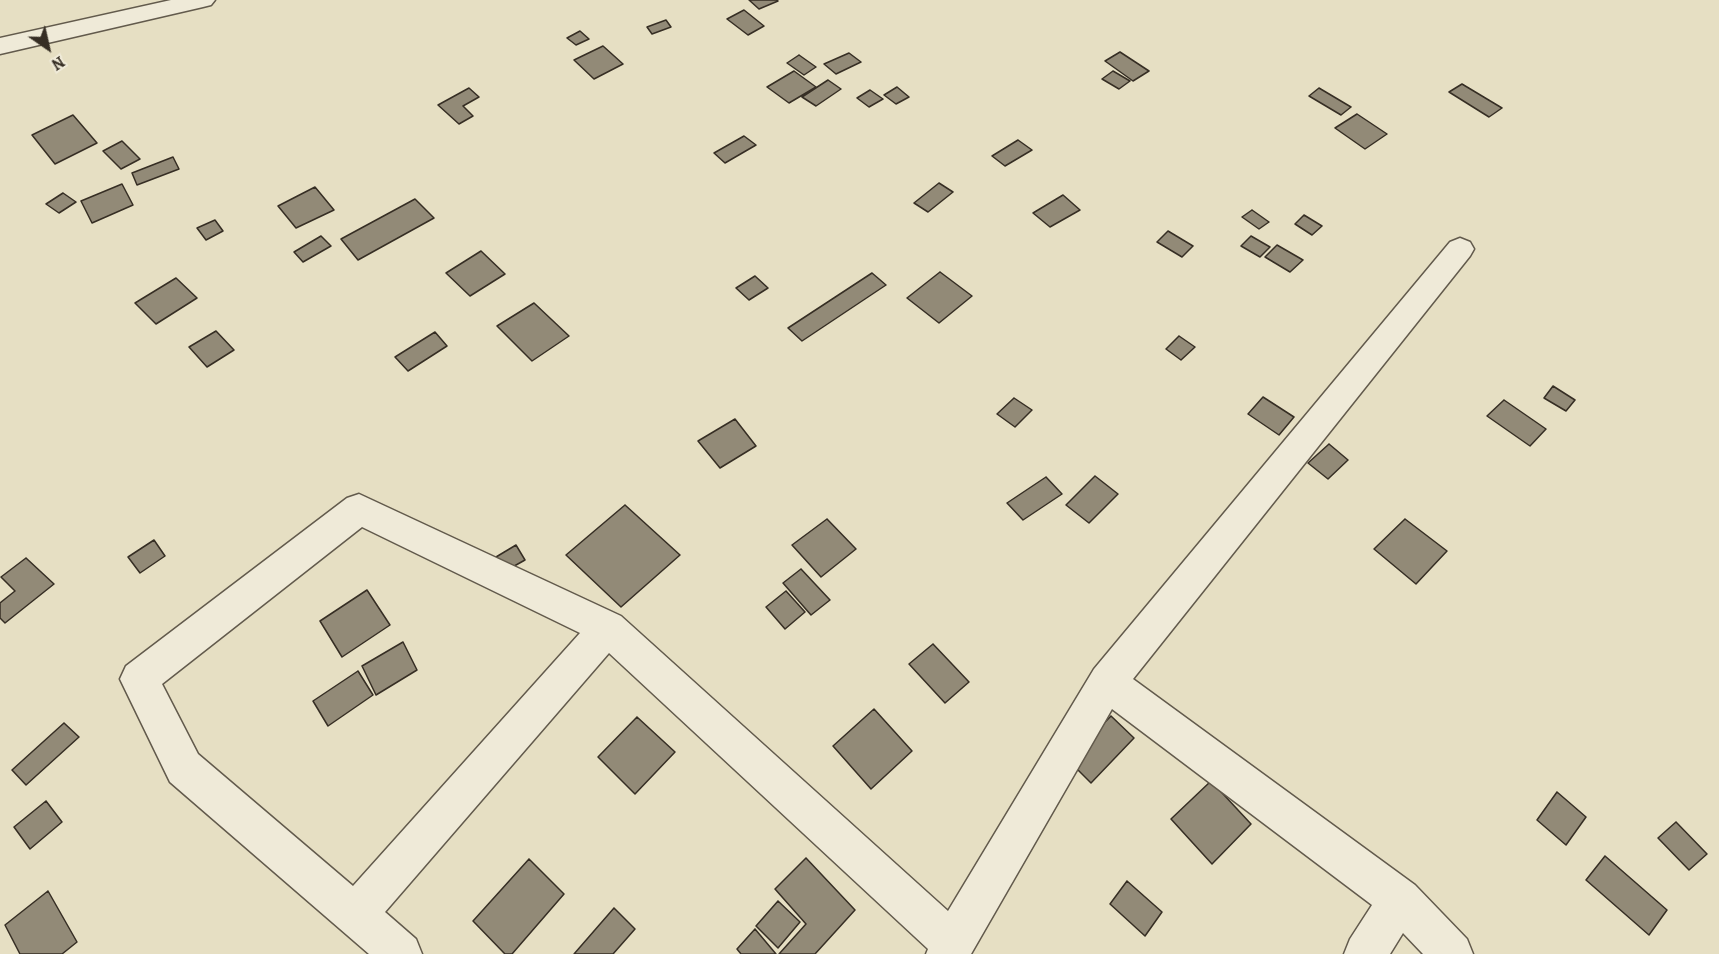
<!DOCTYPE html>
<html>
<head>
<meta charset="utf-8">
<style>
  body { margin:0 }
  #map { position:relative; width:1719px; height:954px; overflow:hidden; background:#e6dfc3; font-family:Alegreya,serif }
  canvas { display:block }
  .north { position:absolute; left:18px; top:18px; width:60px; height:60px; -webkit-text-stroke:4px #efead8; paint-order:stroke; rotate:146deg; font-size:16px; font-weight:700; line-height:24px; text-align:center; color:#362e24 }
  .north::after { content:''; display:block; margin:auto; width:21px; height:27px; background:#362e24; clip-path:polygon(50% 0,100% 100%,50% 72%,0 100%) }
</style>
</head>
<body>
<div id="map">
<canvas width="1719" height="954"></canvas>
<div class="north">N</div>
</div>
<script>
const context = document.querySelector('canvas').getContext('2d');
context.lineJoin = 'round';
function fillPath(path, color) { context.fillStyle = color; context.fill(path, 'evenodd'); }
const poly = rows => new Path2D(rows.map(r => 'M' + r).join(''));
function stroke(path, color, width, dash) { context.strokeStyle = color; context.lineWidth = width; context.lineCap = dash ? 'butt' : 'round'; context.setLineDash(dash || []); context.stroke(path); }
const building = poly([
  [749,0,777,0,778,1,759,9,749,0],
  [744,10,764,26,748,35,727,19,744,10],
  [666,20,671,27,652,34,647,27,666,20],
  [580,31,589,39,576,45,567,38,580,31],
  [603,46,623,64,594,79,574,60,603,46],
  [1120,52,1149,71,1133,81,1105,61,1120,52],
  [849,53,861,62,836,74,824,64,849,53],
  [799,55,816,67,804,75,787,63,799,55],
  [794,71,816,87,789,103,767,87,794,71],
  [1113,71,1130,81,1119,89,1102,79,1113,71],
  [828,80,841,89,816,106,802,97,828,80],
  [1462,84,1502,108,1489,117,1449,92,1462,84],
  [897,87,909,97,896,104,884,95,897,87],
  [469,88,479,97,463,106,473,116,459,124,438,105,469,88],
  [1319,88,1351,107,1341,115,1309,96,1319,88],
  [870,90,883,99,869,107,857,98,870,90],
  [1357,114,1387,134,1365,149,1335,128,1357,114],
  [73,115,97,143,55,164,32,135,73,115],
  [744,136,756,145,725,163,714,153,744,136],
  [1018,140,1032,150,1005,166,992,156,1018,140],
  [122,141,140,159,121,169,103,151,122,141],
  [173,157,179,169,137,185,132,173,173,157],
  [939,183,953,192,928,212,914,203,939,183],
  [122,184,133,205,92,223,81,201,122,184],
  [315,187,334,210,296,228,278,206,315,187],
  [63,193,76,202,59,213,46,204,63,193],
  [1063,195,1080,210,1050,227,1033,213,1063,195],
  [415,199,434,218,358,260,341,239,415,199],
  [1252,210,1269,222,1259,229,1242,217,1252,210],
  [1304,215,1322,226,1312,235,1295,224,1304,215],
  [215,220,223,231,206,240,197,228,215,220],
  [1168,231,1193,246,1182,257,1157,242,1168,231],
  [321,236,331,246,303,262,294,252,321,236],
  [1251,236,1270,247,1260,257,1241,246,1251,236],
  [1277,245,1303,260,1290,272,1265,257,1277,245],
  [481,251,505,274,470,296,446,273,481,251],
  [940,272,972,296,939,323,907,298,940,272],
  [872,273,886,285,802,341,788,328,872,273],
  [755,276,768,288,749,300,736,288,755,276],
  [176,278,197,298,156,324,135,303,176,278],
  [534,303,569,336,532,361,497,326,534,303],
  [216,331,234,350,207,367,189,347,216,331],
  [435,332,447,346,408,371,395,357,435,332],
  [1179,336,1195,347,1181,360,1166,349,1179,336],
  [1553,386,1575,400,1566,411,1544,398,1553,386],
  [1263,397,1294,417,1279,435,1248,414,1263,397],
  [1014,398,1032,410,1015,427,997,414,1014,398],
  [1504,400,1546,429,1530,446,1487,416,1504,400],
  [735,419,756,446,720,468,698,441,735,419],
  [1329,444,1348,460,1328,479,1308,463,1329,444],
  [1095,476,1118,494,1089,523,1066,505,1095,476],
  [1046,477,1062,494,1023,520,1007,503,1046,477],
  [625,505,680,555,621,607,566,555,625,505],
  [827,519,856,549,821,577,792,545,827,519],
  [1405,519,1447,551,1416,584,1374,549,1405,519],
  [154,540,165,556,140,573,128,557,154,540],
  [516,545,525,560,500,574,491,560,516,545],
  [26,558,54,584,5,623,0,618,0,603,15,591,1,577,26,558],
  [801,569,830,600,811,615,783,583,801,569],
  [367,590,390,625,342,657,320,621,367,590],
  [786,591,805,612,785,629,766,607,786,591],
  [403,642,417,670,376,695,362,666,403,642],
  [933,644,969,682,945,703,909,664,933,644],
  [358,671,373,695,328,726,313,701,358,671],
  [874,709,912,751,871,789,833,746,874,709],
  [1111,716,1134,738,1091,783,1068,760,1111,716],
  [637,717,675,752,635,794,598,757,637,717],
  [64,723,79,737,26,785,12,770,64,723],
  [1211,781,1251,824,1212,864,1171,819,1211,781],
  [1557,792,1586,817,1566,845,1537,820,1557,792],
  [46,801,62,822,30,849,14,827,46,801],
  [1676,822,1707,854,1689,870,1658,838,1676,822],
  [1605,856,1667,910,1649,935,1586,880,1605,856],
  [806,858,855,910,815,954,779,954,806,924,775,889,806,858],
  [529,859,564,894,512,954,505,954,473,921,529,859],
  [1127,881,1162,912,1145,936,1110,904,1127,881],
  [48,891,77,942,62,954,20,954,5,925,48,891],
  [778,901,800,922,778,948,756,926,778,901],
  [614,908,635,929,613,954,574,954,614,908],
  [755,929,776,954,741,954,737,949,755,929]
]);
fillPath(building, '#928a77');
stroke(building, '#362e24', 1.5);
const minor = poly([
  [171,0,215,0,211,5,203,7,0,54,0,38,171,0],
  [1460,238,1470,242,1474,249,1470,256,1133,679,1415,885,1467,939,1473,954,1423,954,1403,933,1390,954,1344,954,1350,939,1372,905,1112,709,971,954,926,954,928,949,609,653,385,912,416,939,422,954,369,954,170,782,120,679,126,666,347,498,359,494,621,616,948,911,1094,669,1450,242,1460,238],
  [362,527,580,633,353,886,198,754,162,684,362,527]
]);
stroke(minor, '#625a4c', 3);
fillPath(minor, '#efead8');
</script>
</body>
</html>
